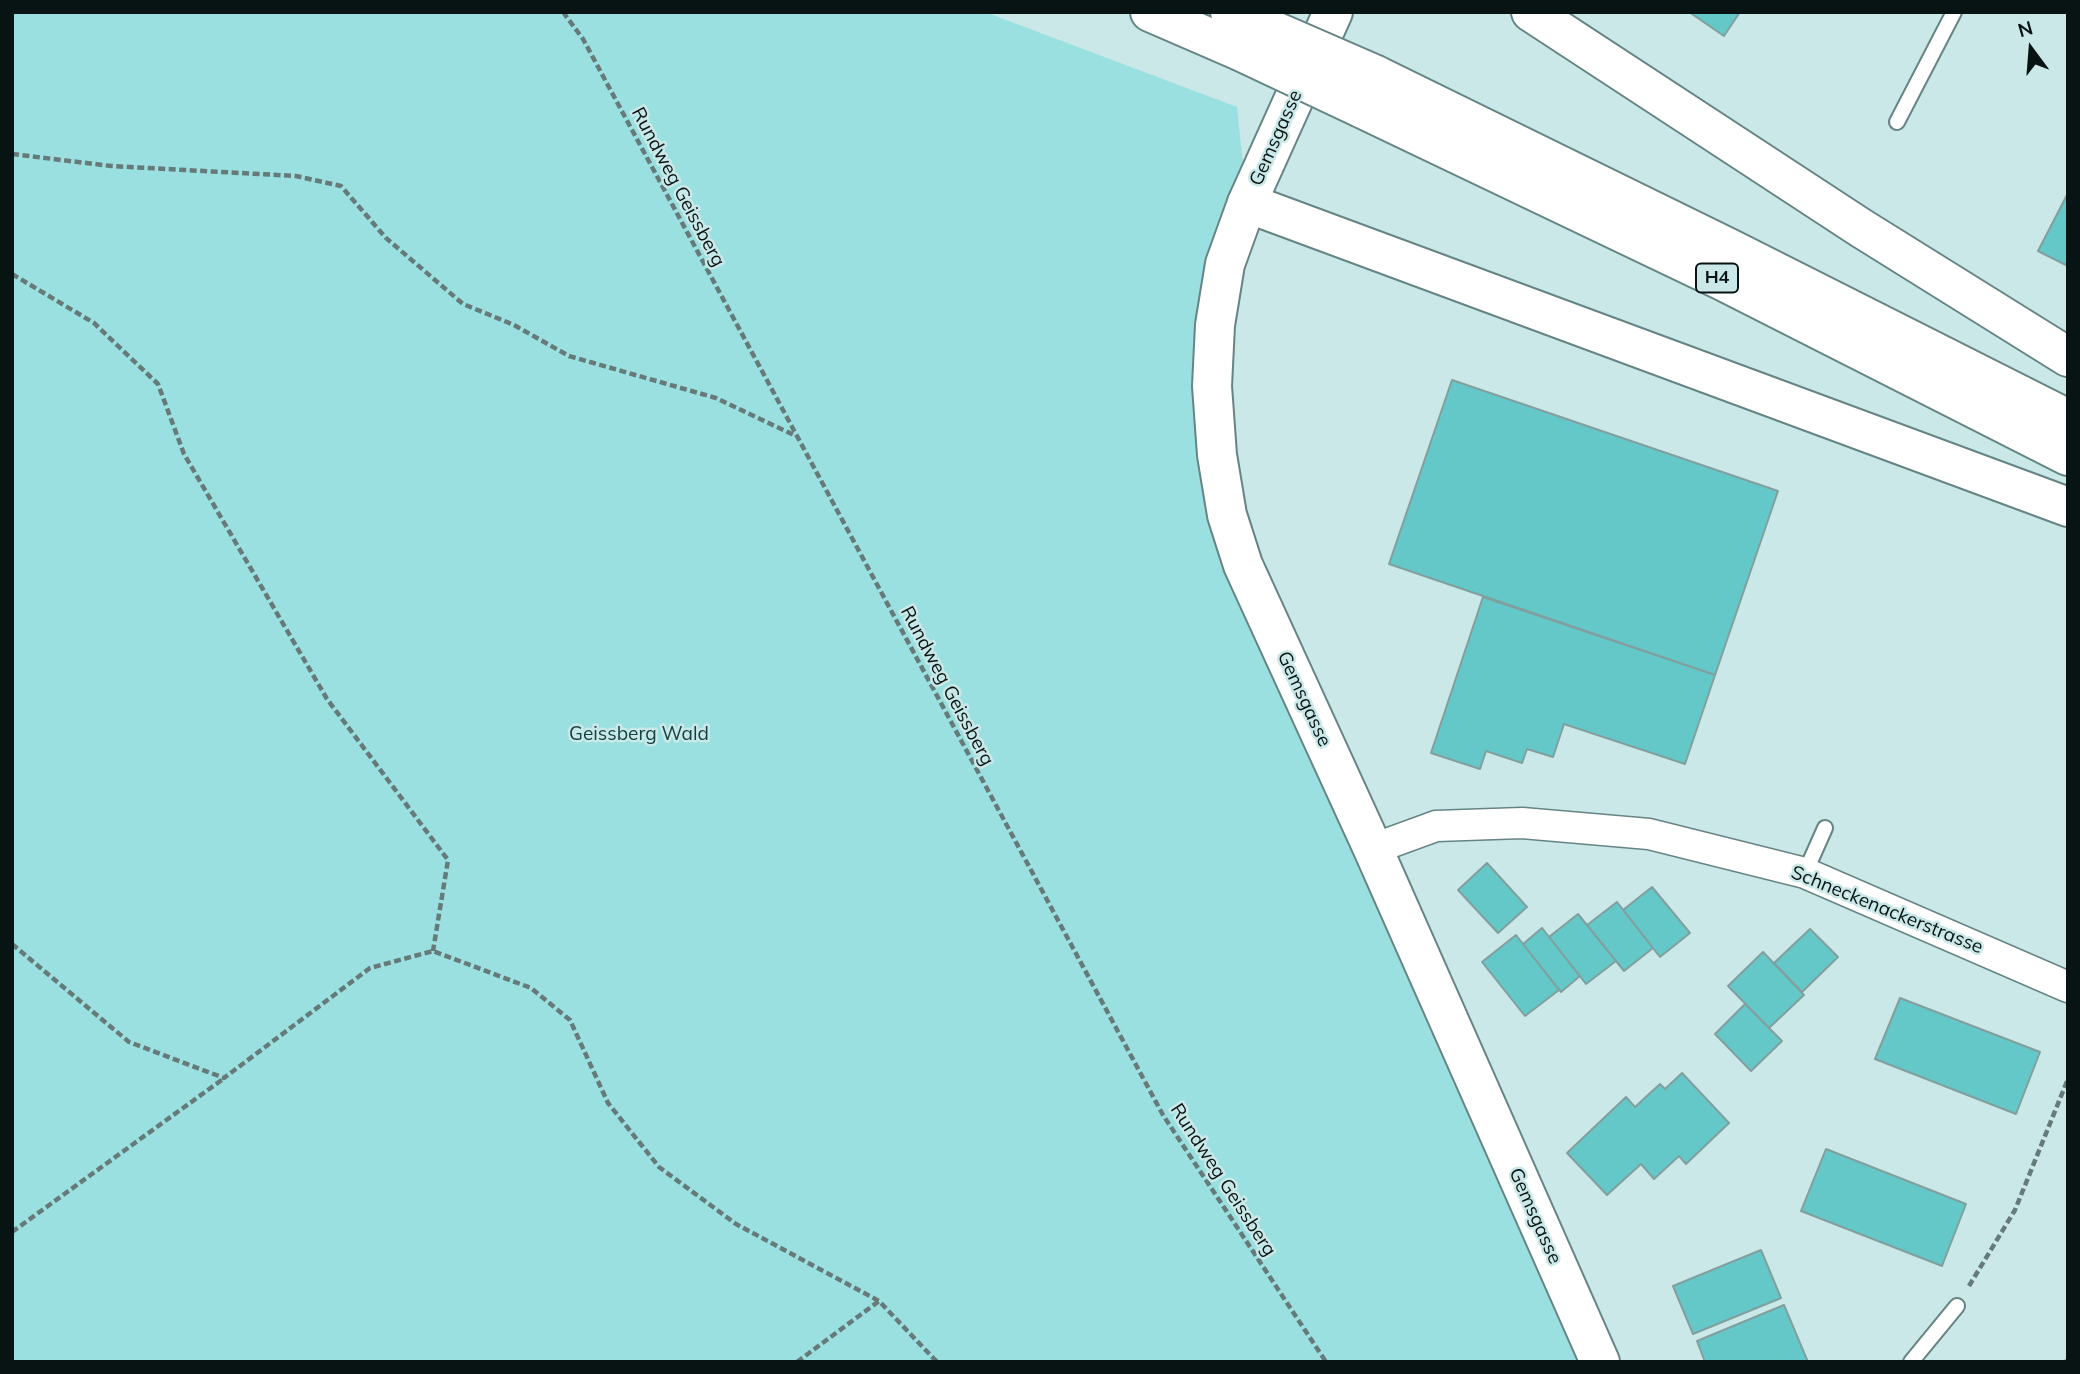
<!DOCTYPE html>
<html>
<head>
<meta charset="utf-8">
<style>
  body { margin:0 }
  #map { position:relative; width:2080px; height:1374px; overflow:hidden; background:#c9e8e7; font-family:Mulish,sans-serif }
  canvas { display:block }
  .frame { position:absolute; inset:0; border:14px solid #081313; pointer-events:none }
  .north { position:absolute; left:1996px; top:14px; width:70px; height:70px; -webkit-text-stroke:5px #c9e8e7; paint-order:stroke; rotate:344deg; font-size:19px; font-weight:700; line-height:28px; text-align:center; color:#081313 }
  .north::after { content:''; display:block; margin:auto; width:24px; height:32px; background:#081313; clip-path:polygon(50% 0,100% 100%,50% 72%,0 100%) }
</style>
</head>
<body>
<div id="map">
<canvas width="2080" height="1374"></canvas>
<div class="frame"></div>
<div class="north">N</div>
</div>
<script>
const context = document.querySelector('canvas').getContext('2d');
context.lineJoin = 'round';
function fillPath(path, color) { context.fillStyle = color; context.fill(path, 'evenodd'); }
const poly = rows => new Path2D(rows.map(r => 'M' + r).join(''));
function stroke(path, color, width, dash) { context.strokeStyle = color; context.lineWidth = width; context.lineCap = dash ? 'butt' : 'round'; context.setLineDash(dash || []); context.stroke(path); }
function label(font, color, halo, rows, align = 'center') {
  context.font = font + ' Mulish,sans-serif'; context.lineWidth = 5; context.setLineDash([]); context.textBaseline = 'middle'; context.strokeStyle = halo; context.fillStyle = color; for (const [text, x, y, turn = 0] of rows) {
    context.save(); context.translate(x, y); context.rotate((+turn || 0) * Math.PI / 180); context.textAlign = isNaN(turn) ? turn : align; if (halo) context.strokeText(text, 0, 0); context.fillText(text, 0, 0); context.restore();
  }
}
fillPath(poly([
  [12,12,985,12,1237,107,1247,203,1217,455,1600,1362,12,1362]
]), '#9be0e0');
const building = poly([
  [1689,12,1740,12,1724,36,1689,12],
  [2068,193,2068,266,2038,251,2068,193],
  [1452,380,1778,491,1715,675,1389,564,1452,380],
  [1483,597,1715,675,1685,764,1564,724,1553,757,1527,749,1522,763,1486,751,1480,769,1431,753,1483,597],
  [1487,863,1527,907,1498,933,1458,890,1487,863],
  [1652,887,1690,933,1660,957,1623,910,1652,887],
  [1617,902,1653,948,1624,971,1587,925,1617,902],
  [1578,914,1616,961,1586,984,1549,937,1578,914],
  [1542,928,1580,976,1561,992,1523,944,1542,928],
  [1810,929,1838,957,1802,992,1774,963,1810,929],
  [1516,935,1559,990,1525,1016,1482,962,1516,935],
  [1763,952,1804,995,1769,1028,1728,986,1763,952],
  [1900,998,2040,1052,2016,1114,1875,1059,1900,998],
  [1745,1004,1782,1041,1751,1071,1715,1034,1745,1004],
  [1682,1073,1729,1123,1686,1164,1679,1156,1654,1179,1641,1164,1607,1195,1567,1153,1626,1097,1635,1107,1660,1084,1665,1089,1682,1073],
  [1826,1149,1966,1204,1942,1266,1801,1211,1826,1149],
  [1761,1250,1781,1298,1693,1334,1673,1286,1761,1250],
  [1784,1305,1808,1362,1705,1362,1697,1341,1784,1305]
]);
fillPath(building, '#64c8c8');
stroke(building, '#819f9e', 2);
const lane = poly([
  [1897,122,1954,12],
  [1805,873,1825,828],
  [1911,1362,1957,1306]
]);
const street = poly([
  [1373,849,1436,826,1522,823,1649,834,1805,873,2068,987]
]);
const secondary = poly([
  [1333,12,1247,203,1225,264,1215,325,1212,386,1217,455,1227,515,1243,565,1373,849,1600,1362]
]);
const highway = poly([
  [1150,12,1240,51],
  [1230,12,1254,22],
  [1531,12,1861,228,2068,357],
  [1376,75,1731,249,2068,419],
  [1361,108,1721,280,2068,456],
  [1247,203,2068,507]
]);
stroke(lane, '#678484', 18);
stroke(street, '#678484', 33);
stroke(secondary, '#678484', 42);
stroke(highway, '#678484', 42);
stroke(poly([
  [563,12,583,39,1163,1115,1326,1362],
  [12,154,111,166,296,176,341,186,386,238,463,304,514,325,569,356,716,398,796,436],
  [12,274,94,323,158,384,184,454,327,699,448,860,433,951],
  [12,944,129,1042,224,1078,370,968,433,951,531,988,570,1020,608,1103,659,1167,736,1224,879,1301,937,1362],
  [12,1232,223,1079],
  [1969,1286,2015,1210,2068,1079],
  [797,1362,879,1301],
  [2065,1362,2068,1361]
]), '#657a79', 4.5, [7, 3.5]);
stroke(lane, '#fff', 14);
stroke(street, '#fff', 30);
stroke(secondary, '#fff', 38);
stroke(highway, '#fff', 38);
const highwayBridge = poly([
  [1254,22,1376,75],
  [1240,51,1361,108]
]);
stroke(highwayBridge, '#678484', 42, []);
stroke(highwayBridge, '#fff', 38);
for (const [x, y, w] of [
  [1717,278,42]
]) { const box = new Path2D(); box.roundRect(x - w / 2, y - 14.5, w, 29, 5); context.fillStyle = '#c9e8e7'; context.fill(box); stroke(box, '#081313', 2); }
label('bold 18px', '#081313', null, [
  ["H4",1717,278]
]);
label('19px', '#081313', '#c9e8e7', [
  ["Gemsgasse",1276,138,-66],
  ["Rundweg Geissberg",678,187,62],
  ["Rundweg Geissberg",947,686,62],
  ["Gemsgasse",1304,699,65],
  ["Schneckenackerstrasse",1887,910,22],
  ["Rundweg Geissberg",1223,1180,57],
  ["Gemsgasse",1535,1216,66]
]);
label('19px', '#134142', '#c9e8e7', [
  ["Geissberg Wald",639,734]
]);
</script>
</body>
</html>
